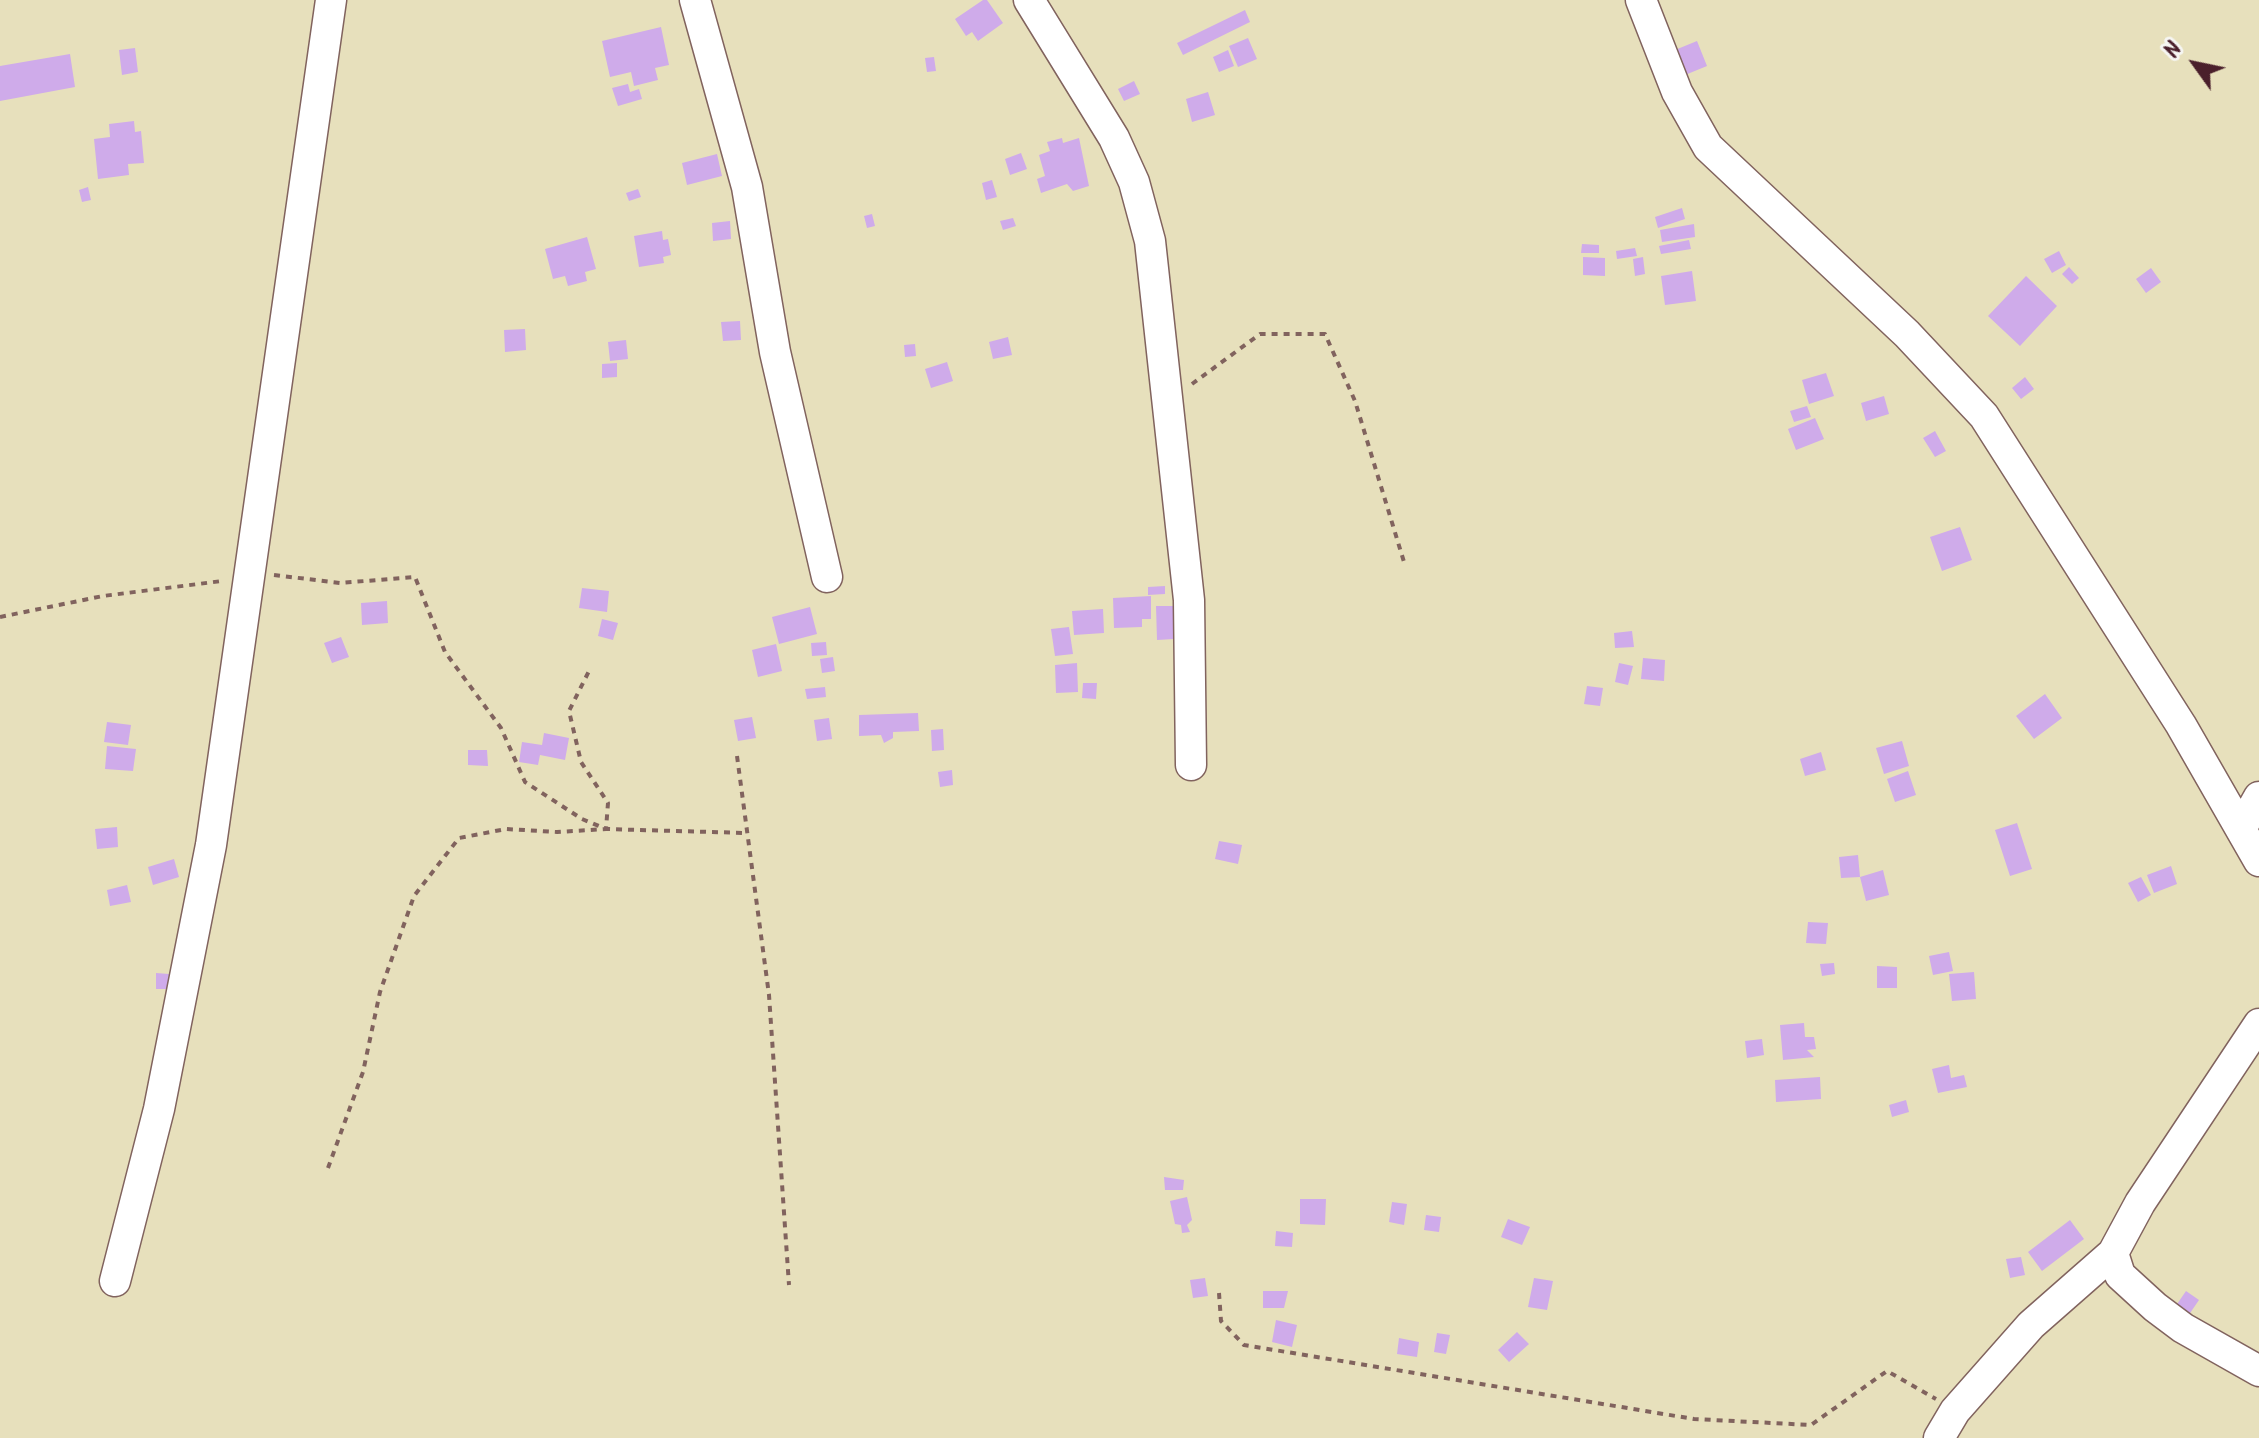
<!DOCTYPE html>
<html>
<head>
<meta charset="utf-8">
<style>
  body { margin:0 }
  #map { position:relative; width:2259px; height:1438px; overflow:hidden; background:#e7e0bc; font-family:Kalam,sans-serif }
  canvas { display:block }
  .north { position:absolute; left:2155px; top:24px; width:80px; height:80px; -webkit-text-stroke:6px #f6f6f2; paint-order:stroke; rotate:303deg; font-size:22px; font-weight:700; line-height:32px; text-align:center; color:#4a1f2b }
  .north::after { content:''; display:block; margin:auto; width:28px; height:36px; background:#4a1f2b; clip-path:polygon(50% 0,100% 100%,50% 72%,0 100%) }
</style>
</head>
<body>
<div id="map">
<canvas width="2259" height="1438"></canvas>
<div class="north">N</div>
</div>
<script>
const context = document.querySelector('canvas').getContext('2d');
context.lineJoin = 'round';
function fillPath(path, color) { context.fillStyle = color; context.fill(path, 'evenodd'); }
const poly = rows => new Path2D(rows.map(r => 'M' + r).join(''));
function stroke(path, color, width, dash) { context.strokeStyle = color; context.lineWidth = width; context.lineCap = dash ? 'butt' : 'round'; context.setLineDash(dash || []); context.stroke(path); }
fillPath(poly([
  [983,0,987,0,1003,23,978,41,972,32,966,36,955,19],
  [1245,10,1250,22,1183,55,1177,43],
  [661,27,669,65,655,68,658,80,634,86,631,72,610,77,602,41],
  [1248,38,1257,59,1238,67,1229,46],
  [1697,41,1707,66,1685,75,1675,50],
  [135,48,138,72,122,75,119,50],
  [1228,50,1234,66,1219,72,1213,57],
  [70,54,75,87,0,101,0,66],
  [934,57,936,71,927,72,925,58],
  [1134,81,1140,94,1124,101,1118,89],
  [628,84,630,92,639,89,642,99,618,106,612,88],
  [1208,92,1215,115,1192,122,1186,99],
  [134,121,135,132,141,131,144,163,128,164,129,175,98,179,94,139,110,137,109,124],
  [1062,138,1063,143,1079,138,1089,186,1073,191,1067,184,1041,193,1037,179,1045,176,1039,155,1050,151,1047,142],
  [1021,153,1027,169,1010,175,1005,159],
  [717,154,722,176,687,185,682,163],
  [992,180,997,197,986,200,982,183],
  [88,187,91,200,82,202,79,190],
  [638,189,641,197,629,201,626,193],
  [1682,208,1685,219,1658,228,1655,217],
  [872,214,875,226,867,228,864,216],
  [1013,218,1016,226,1003,230,1000,221],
  [730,221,731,239,713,241,712,223],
  [1694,224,1695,237,1662,242,1660,230],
  [662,231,663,240,668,239,671,255,663,257,664,263,639,267,634,236],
  [587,237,596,269,585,272,587,281,568,286,565,276,553,279,545,249],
  [1689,240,1691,249,1661,254,1659,246],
  [1582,244,1599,245,1599,253,1581,253],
  [1635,248,1637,256,1617,259,1616,251],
  [2059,251,2066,265,2052,273,2044,259],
  [1583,257,1605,258,1605,276,1583,275],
  [1643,257,1645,274,1635,276,1633,259],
  [2069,267,2079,278,2072,284,2062,274],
  [2151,268,2161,282,2146,293,2136,279],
  [1692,271,1696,301,1665,305,1661,276],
  [2026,276,2057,306,2020,346,1988,316],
  [740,321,741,340,723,341,721,322],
  [525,329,526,350,505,352,504,330],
  [1008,337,1012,355,993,359,989,342],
  [626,340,628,359,610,361,608,342],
  [915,344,916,356,905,357,904,345],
  [947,362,953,381,931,388,925,369],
  [617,363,617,377,602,378,602,364],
  [1826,373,1834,396,1809,404,1802,380],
  [2025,377,2034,389,2021,399,2012,388],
  [1884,396,1889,414,1866,421,1861,403],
  [1807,406,1811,417,1794,422,1790,411],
  [1815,418,1824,439,1796,450,1788,429],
  [1935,431,1946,451,1935,457,1923,438],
  [1960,527,1972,560,1942,571,1930,537],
  [1165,586,1165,594,1148,595,1148,587],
  [582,588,609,591,607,612,579,608],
  [1151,596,1151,619,1142,619,1142,627,1114,628,1113,598],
  [387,601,388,623,362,625,361,603],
  [1156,606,1173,606,1174,639,1157,640],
  [810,607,817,634,779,644,772,617],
  [1103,609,1104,633,1074,635,1072,611],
  [602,619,618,623,613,640,598,636],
  [1069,627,1073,654,1055,656,1051,629],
  [1632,631,1634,647,1615,648,1614,633],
  [341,637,349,657,332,663,324,643],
  [826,642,827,655,812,656,811,643],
  [776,644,782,671,758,677,752,650],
  [833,657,835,671,822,673,820,659],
  [1643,658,1665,660,1664,681,1641,679],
  [1077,663,1078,692,1056,693,1055,665],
  [1619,663,1633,666,1628,685,1615,682],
  [1083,683,1097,683,1096,699,1082,698],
  [1587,686,1603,688,1600,706,1584,704],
  [825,687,826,697,807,699,805,689],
  [2045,694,2062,718,2034,739,2016,716],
  [918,713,919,731,893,732,893,738,884,743,881,735,859,736,859,715],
  [752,717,756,738,738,741,734,720],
  [829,718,832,739,817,741,814,720],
  [107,722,131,725,128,745,104,742],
  [943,729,944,750,932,751,931,730],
  [544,733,569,738,565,760,540,755,538,765,519,762,522,742,542,745],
  [1902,741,1909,766,1884,774,1876,748],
  [107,746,136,749,133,771,105,769],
  [468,750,487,750,488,766,468,765],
  [1821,752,1826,770,1805,776,1800,759],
  [952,770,953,785,940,787,938,772],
  [1908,771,1916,795,1895,802,1887,779],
  [2017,823,2032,869,2010,876,1995,830],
  [117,827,118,847,97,849,95,829],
  [1219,841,1242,845,1238,864,1215,859],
  [1858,855,1860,877,1883,870,1889,895,1866,901,1860,877,1841,878,1839,857],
  [174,859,179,877,153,885,148,867],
  [2171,866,2177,884,2154,893,2147,875],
  [2141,877,2151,895,2138,902,2128,883],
  [127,885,131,902,110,906,107,890],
  [1808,922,1828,923,1826,944,1806,943],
  [1949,952,1953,971,1933,975,1929,956],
  [1834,963,1835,974,1822,976,1820,964],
  [1877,966,1897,967,1897,988,1877,988],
  [1974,972,1976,999,1952,1001,1949,974],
  [156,973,169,974,168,989,156,989],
  [1804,1023,1805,1037,1814,1037,1816,1049,1807,1050,1814,1057,1783,1060,1780,1025],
  [1762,1039,1764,1055,1747,1058,1745,1041],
  [1949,1065,1951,1078,1964,1075,1967,1087,1938,1093,1932,1069],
  [1820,1077,1821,1099,1776,1102,1775,1080],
  [1906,1100,1909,1112,1892,1117,1889,1105],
  [1164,1177,1184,1180,1183,1190,1165,1190],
  [1187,1197,1192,1220,1187,1225,1190,1232,1182,1233,1181,1225,1175,1224,1170,1201],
  [1300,1199,1326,1199,1325,1225,1300,1224],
  [1392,1202,1407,1204,1404,1225,1389,1222],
  [1426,1215,1441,1217,1439,1232,1424,1230],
  [1508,1219,1530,1227,1522,1245,1501,1237],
  [2070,1220,2084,1239,2042,1271,2028,1252],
  [1276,1231,1293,1233,1292,1247,1275,1246],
  [2021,1257,2025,1275,2010,1278,2006,1259],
  [1205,1278,1208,1296,1193,1298,1190,1280],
  [1534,1278,1553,1281,1547,1310,1528,1307],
  [1263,1291,1288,1291,1284,1308,1263,1308],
  [2186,1291,2199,1300,2186,1319,2173,1310],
  [1276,1320,1297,1325,1292,1347,1272,1342],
  [1517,1332,1529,1344,1509,1362,1498,1350],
  [1437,1333,1450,1335,1446,1354,1434,1352],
  [1399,1338,1419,1342,1417,1357,1397,1354]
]), '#cfabea');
const minor = poly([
  [695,0,747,187,775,352,827,577],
  [1029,0,1114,138,1134,182,1150,241,1189,600,1191,765],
  [1641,0,1677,92,1708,147,1907,334,1984,416,2181,725,2259,861],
  [2242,827,2259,797],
  [2259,1024,2140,1203,2113,1253,2120,1275,2155,1307,2183,1328,2259,1371],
  [115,1281,159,1109,211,845,331,0],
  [1939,1438,1955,1411,2031,1325,2113,1253]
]);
stroke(minor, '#81635e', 33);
stroke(poly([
  [1192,384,1260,334,1325,334,1355,401,1404,562],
  [274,575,340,583,415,577,445,652,501,728,525,782,582,819,606,829,746,833],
  [0,617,103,596,222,581],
  [737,756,769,995,789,1285],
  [328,1168,363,1072,380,992,414,896,459,838,506,829,557,832,606,829,608,803,581,762,569,711,589,671],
  [1219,1293,1221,1321,1244,1345,1694,1419,1811,1425,1887,1371,1936,1399]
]), '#81635e', 4, [6, 6]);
stroke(minor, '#fff', 30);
</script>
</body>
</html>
